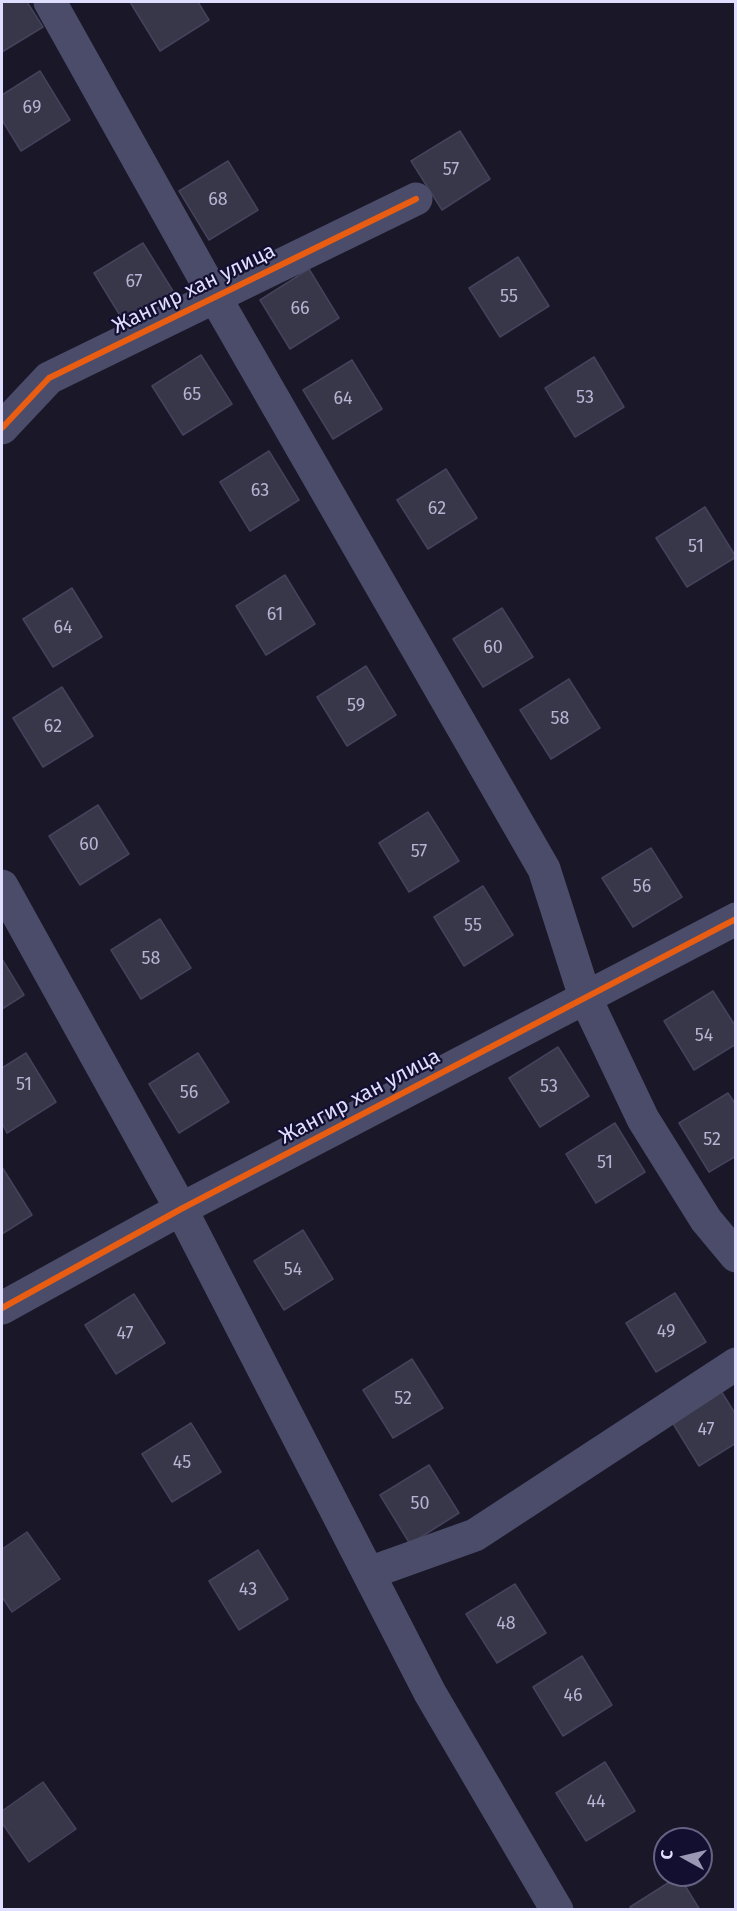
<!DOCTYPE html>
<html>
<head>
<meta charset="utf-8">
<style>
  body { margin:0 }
  #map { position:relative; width:737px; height:1911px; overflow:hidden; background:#191728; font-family:"Fira Sans",sans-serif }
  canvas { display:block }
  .frame { position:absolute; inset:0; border:3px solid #e0deff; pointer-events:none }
  .north { position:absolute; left:653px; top:1827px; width:60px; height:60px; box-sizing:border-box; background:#130f30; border:2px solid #656283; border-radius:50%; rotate:278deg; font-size:16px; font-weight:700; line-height:24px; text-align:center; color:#e0deff }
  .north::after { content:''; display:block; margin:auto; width:21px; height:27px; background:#9a98b4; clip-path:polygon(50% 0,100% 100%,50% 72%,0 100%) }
</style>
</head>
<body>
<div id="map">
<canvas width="737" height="1911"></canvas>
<div class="frame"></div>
<div class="north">С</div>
</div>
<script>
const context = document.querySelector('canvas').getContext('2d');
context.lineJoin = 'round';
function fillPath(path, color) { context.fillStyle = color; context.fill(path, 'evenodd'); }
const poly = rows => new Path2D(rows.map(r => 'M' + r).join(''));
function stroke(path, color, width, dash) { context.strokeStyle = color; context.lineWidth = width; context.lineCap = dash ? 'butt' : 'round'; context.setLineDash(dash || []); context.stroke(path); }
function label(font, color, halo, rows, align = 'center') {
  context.font = font + ' "Fira Sans",sans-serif'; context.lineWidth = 4.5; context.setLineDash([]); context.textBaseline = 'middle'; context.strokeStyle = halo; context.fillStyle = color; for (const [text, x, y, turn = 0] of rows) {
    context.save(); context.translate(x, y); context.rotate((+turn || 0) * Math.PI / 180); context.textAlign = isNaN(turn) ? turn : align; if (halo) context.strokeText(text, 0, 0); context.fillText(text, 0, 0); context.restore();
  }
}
const building = poly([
  [2,2,27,2,43,27,2,52,2,2],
  [130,2,198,2,209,20,160,51,130,2],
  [40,71,70,120,21,151,2,120,2,95,40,71],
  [460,131,490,179,442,210,411,161,460,131],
  [228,161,258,210,209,240,179,191,228,161],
  [143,243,173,291,124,322,94,273,143,243],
  [518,257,549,306,500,337,469,288,518,257],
  [309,269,339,318,290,349,260,300,309,269],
  [201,355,232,404,183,435,152,386,201,355],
  [594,357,624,407,575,437,545,388,594,357],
  [352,360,382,409,333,439,303,390,352,360],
  [269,451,299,500,250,531,220,482,269,451],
  [446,469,477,518,428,549,397,500,446,469],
  [705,507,736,557,687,587,656,538,705,507],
  [285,575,315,624,266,655,236,606,285,575],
  [72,588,102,637,53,667,23,619,72,588],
  [502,608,533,657,483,687,453,639,502,608],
  [366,666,396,715,347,746,317,697,366,666],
  [569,679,600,728,551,759,520,710,569,679],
  [62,687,93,736,43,767,13,718,62,687],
  [98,805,129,854,80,885,49,836,98,805],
  [428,812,459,861,409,892,379,843,428,812],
  [651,848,682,897,633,927,602,878,651,848],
  [483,886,513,935,464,966,434,917,483,886],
  [160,919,191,968,141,999,111,950,160,919],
  [2,959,24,995,2,1009,2,959],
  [713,991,736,1027,736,1044,694,1070,664,1021,713,991],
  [558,1047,589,1096,540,1127,509,1078,558,1047],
  [26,1053,56,1102,7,1133,2,1123,2,1068,26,1053],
  [198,1053,229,1102,179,1133,149,1084,198,1053],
  [728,1093,736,1105,736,1156,709,1172,679,1123,728,1093],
  [615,1123,645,1172,596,1203,566,1154,615,1123],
  [2,1167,32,1215,2,1234,2,1167],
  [303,1230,333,1279,284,1310,254,1261,303,1230],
  [675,1293,706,1342,656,1372,626,1323,675,1293],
  [134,1294,165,1343,116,1374,85,1325,134,1294],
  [412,1359,443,1408,393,1438,363,1390,412,1359],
  [718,1386,736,1415,736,1443,699,1466,669,1417,718,1386],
  [191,1423,221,1472,172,1502,142,1454,191,1423],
  [429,1465,459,1513,410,1544,380,1495,429,1465],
  [27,1532,60,1579,12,1612,2,1597,2,1549,27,1532],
  [258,1550,288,1599,239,1630,209,1581,258,1550],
  [515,1584,546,1633,497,1663,466,1614,515,1584],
  [582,1656,612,1705,563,1736,533,1687,582,1656],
  [605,1762,635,1811,586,1841,556,1793,605,1762],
  [43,1782,76,1829,29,1862,2,1823,2,1811,43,1782],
  [679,1876,700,1910,632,1910,630,1907,679,1876]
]);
fillPath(building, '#383649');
stroke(building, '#45425b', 1.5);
stroke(poly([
  [50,2,215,297,544,869,585,997,643,1119,706,1220,736,1256],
  [2,428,49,378,416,199],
  [2,886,181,1209,430,1693,557,1910],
  [2,1308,181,1209,736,919],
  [369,1573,475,1535,736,1364]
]), '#4b4c69', 33);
stroke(poly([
  [2,428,49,378,416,199],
  [2,1308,181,1209,736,919]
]), '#e95d12', 6);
label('18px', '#b6b4d2', null, [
  ["69",32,108],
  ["57",451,170],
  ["68",218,200],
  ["67",134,282],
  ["55",509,297],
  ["66",300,309],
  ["65",192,395],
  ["53",585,398],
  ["64",343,399],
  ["63",260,491],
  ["62",437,509],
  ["51",696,547],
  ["61",275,615],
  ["64",63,628],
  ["60",493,648],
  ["59",356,706],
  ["58",560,719],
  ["62",53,727],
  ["60",89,845],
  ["57",419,852],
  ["56",642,887],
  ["55",473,926],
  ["58",151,959],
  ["54",704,1036],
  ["51",24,1085],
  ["53",549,1087],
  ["56",189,1093],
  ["52",712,1140],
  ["51",605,1163],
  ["54",293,1270],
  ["49",666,1332],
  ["47",125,1334],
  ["52",403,1399],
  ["47",706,1430],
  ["45",182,1463],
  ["50",420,1504],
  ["43",248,1590],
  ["48",506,1624],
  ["46",573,1696],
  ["44",596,1802]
]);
label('21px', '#e0deff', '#130f30', [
  ["Жангир хан улица",194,289,-26],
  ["Жангир хан улица",360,1097,-28]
]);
</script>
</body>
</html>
